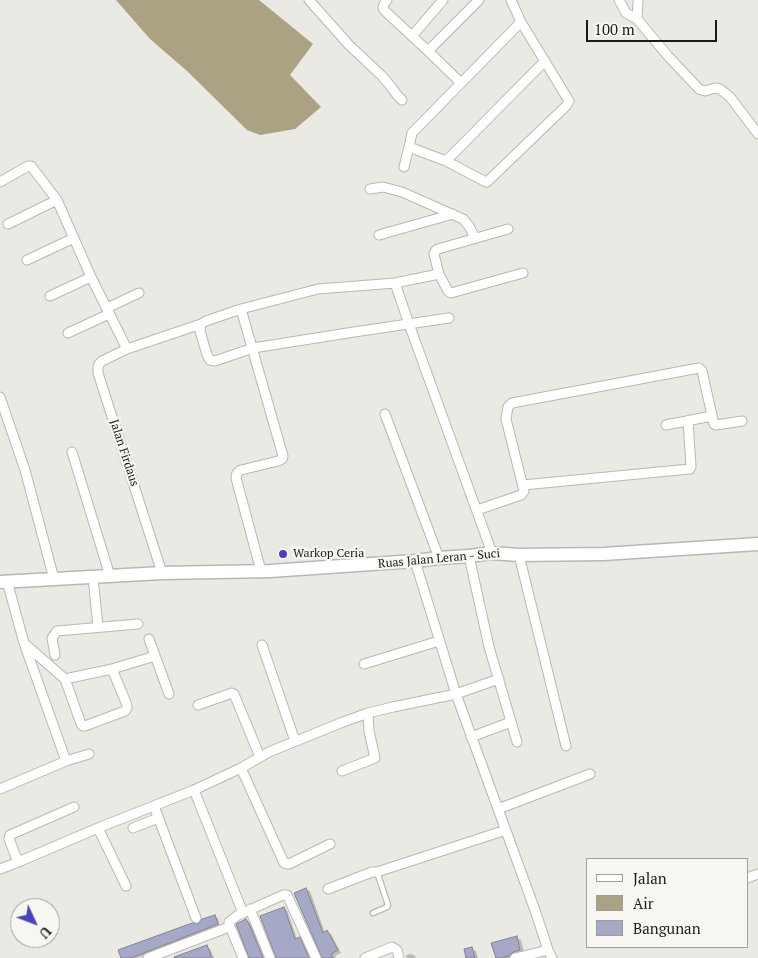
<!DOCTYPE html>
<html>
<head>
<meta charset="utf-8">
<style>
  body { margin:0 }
  #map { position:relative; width:758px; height:958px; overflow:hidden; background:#ebe9e3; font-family:"PT Serif",serif }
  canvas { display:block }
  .legend { position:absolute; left:586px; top:858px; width:162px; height:90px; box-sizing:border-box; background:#f8f6f0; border:1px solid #a09e9a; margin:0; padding:6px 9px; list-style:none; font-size:15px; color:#1c1b19 }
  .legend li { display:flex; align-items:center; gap:10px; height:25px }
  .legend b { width:25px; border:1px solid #a09e9a }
  .north { position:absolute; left:10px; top:898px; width:50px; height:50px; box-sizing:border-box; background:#f8f6f0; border:1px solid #a09e9a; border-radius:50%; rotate:133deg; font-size:14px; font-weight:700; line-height:20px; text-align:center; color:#1c1b19 }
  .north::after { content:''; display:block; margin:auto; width:18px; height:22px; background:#4a42b8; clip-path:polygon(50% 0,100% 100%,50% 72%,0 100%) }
  .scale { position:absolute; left:586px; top:20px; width:131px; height:22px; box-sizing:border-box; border:2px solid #1c1b19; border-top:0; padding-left:6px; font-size:15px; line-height:18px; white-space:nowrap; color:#1c1b19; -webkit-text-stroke:4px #f8f6f0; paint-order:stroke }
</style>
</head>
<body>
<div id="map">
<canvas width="758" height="958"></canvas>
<ul class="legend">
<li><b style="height:6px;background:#fff"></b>Jalan</li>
<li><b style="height:14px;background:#aba183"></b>Air</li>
<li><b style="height:14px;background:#a5a9c7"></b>Bangunan</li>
</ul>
<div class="north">U</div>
<div class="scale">100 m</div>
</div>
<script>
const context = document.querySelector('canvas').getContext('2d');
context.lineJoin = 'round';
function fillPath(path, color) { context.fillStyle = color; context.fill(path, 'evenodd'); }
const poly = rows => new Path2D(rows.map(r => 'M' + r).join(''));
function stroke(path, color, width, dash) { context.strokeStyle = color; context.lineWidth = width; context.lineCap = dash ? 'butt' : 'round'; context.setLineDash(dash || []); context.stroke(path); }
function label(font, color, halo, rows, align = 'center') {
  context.font = font + ' "PT Serif",serif'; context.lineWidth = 4.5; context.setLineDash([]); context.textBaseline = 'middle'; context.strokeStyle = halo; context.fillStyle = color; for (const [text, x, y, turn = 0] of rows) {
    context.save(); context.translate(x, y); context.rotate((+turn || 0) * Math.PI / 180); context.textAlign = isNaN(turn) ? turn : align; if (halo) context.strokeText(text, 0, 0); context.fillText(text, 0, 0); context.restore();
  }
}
fillPath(poly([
  [116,0,259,0,313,44,290,75,321,107,295,129,260,135,247,130,187,71,150,39]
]), '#aba183');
fillPath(poly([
  [306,889,310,891,325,933,327,932,331,934,341,953,335,956,336,958,323,958],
  [284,909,287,910,297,939,299,938,303,940,311,958,280,958],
  [215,916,218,918,220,926,137,958,122,958,198,925],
  [246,920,250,922,265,958,250,958],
  [517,938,521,940,524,952,513,958,497,958],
  [207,947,210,949,214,958,175,958],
  [472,949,476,951,478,958,467,958],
  [411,954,415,956,416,958,407,958,406,955]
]), '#0003');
const building = poly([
  [306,888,323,933,327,930,338,950,331,954,333,958,322,958,294,893,306,888],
  [284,907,295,939,300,937,309,958,276,958,260,916,284,907],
  [215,915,218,924,131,958,121,958,118,950,192,923,198,924,200,922,202,919,215,915],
  [246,919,251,928,263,958,249,958,236,924,246,919],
  [517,936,520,950,513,952,509,956,504,957,504,958,496,958,491,943,517,936],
  [207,945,212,958,175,958,174,957,207,945],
  [472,947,475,958,466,958,464,949,472,947]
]);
fillPath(building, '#a5a9c7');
stroke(building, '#84858b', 1);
const service = poly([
  [373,913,387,907,388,905,377,872]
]);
const minor = poly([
  [309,0,349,45,382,76,392,88,397,95,402,100],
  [387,0,384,4,383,8,385,11,428,51,461,83],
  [511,0,521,22,569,101,566,106,487,182,484,181,446,161,409,147,412,133,521,22],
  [619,0,626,13,637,19,668,56,699,89,705,91,715,88,720,89,730,97,758,134],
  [637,19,638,0],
  [412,36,443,0],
  [428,51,479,0],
  [446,161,545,61],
  [404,167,409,147],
  [0,182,28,166,31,166,57,200,91,277,127,349],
  [370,189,383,187,402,192,463,219,469,226,475,238],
  [8,224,57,200],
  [508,229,438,249,436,250,434,254,439,274,448,291,451,293,523,273],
  [379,235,453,214],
  [27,260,74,238],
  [439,274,395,283,318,289,241,309,206,321,201,324,200,331,207,355,210,360,215,361,253,348,354,332,449,318],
  [395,283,409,324,492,553],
  [50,296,91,277],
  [107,308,139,293],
  [241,309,283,456,282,459,278,461,241,470,237,473,236,478,261,571],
  [68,333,109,314],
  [0,397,25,470,54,579],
  [385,414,439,558],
  [666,425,712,416],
  [72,452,110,576],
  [523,485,690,469,691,467,688,421],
  [477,510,521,495,524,491,506,419,508,407,512,403,699,368,702,371,714,424,716,425,742,421],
  [519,555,566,746],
  [469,556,489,647,517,742],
  [415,561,456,694,536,913,548,950,552,958],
  [162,573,98,373,98,367,99,364,102,361,127,349,201,324],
  [93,577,98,627],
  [7,581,24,643,66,761],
  [149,639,169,694],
  [26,645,65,679,112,669,155,656],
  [262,645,295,741],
  [55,655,52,638,57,631,138,624],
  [364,664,439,641],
  [65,679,81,724,83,726,85,726,125,711,127,708,127,705,112,669],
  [198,705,232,693,234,694,260,757],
  [471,737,511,722],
  [241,768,284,863,289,864,330,844],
  [342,771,375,758,369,731,368,713],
  [0,789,66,761,89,754],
  [194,790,243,913,238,915,229,922,229,924,243,958],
  [154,806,196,918],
  [74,807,10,835,9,839,16,857,19,860,23,860,98,828,194,790,241,768,269,752,343,722,368,713,393,707,456,694,499,679],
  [498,809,590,774],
  [98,828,126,886],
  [133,828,158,818],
  [0,869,21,861],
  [747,878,758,874],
  [328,889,372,872,377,872,506,830],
  [250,909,270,958],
  [243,913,283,895,287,895,316,958],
  [148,958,229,927],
  [365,958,392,947,397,950,399,958],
  [515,958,548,950]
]);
const secondary = poly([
  [0,582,162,573,270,571,415,561,439,558,469,556,492,553,519,555,603,554,758,544]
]);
stroke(service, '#b9b7b1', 7);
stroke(minor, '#b9b7b1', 11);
stroke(secondary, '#b9b7b1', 15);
stroke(service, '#fff', 4.5);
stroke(minor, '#fff', 9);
stroke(secondary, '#fff', 12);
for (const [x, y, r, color] of [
  [283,554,5,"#4a42b8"]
]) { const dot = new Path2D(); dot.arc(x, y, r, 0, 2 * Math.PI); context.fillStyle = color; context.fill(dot); stroke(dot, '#f8f6f0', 2); }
label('12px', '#1c1b19', '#f8f6f0', [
  ["Jalan Firdaus",124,453,72],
  ["Ruas Jalan Leran - Suci",439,559,-5]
]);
label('12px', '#1c1b19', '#f8f6f0', [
  ["Warkop Ceria",293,554]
], 'left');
</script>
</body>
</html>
